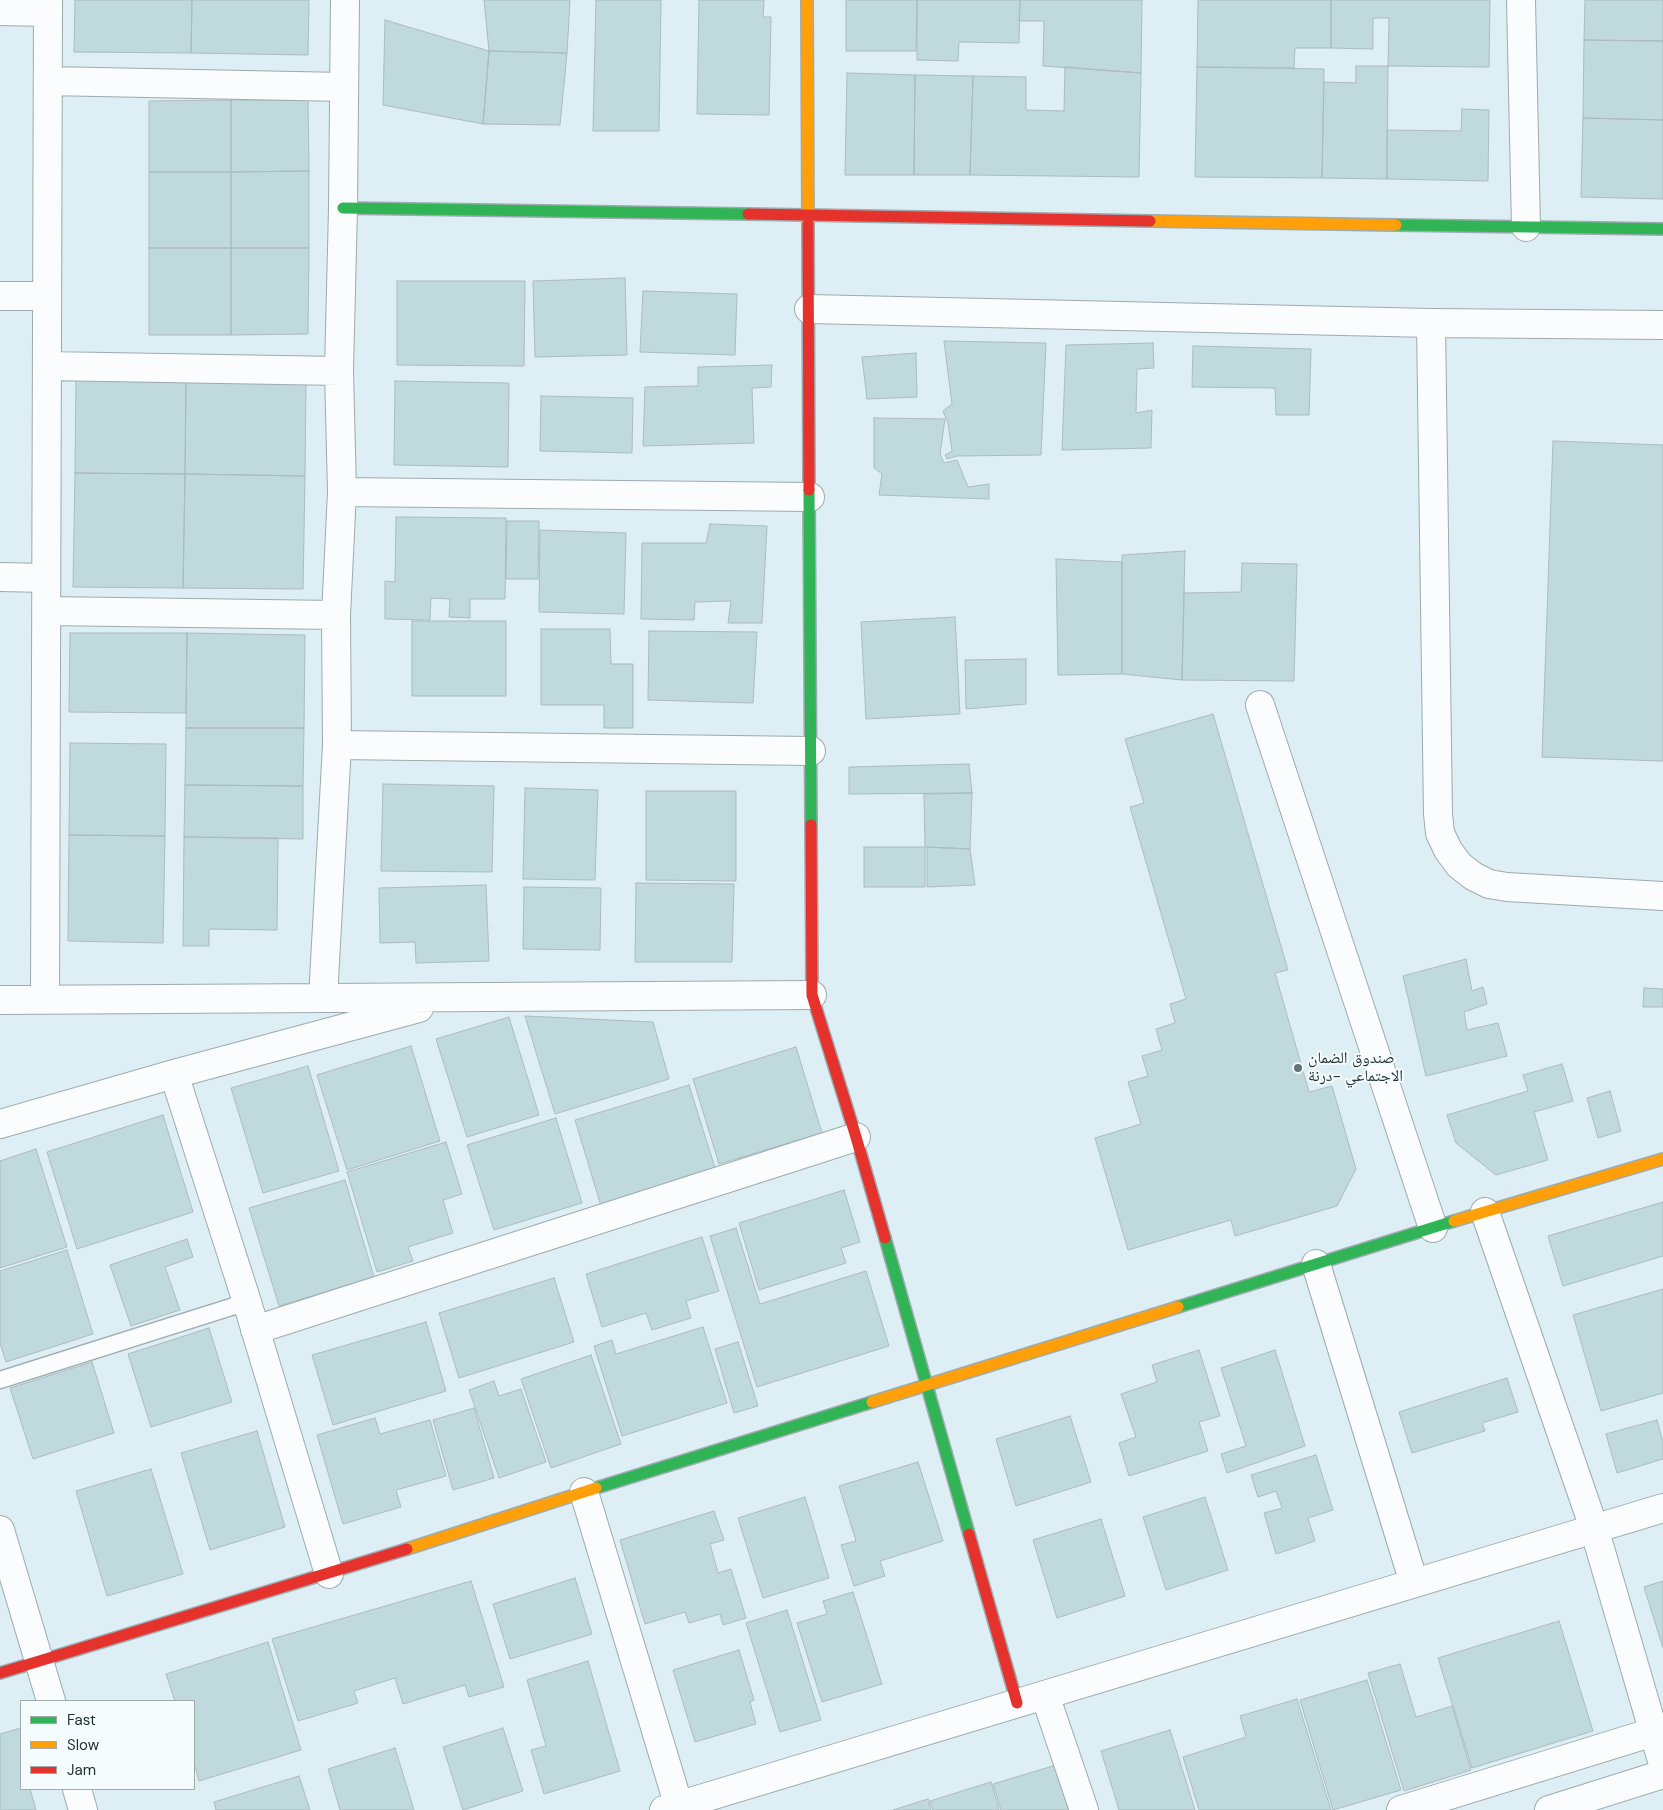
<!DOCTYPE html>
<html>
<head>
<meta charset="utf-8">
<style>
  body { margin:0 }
  #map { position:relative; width:1663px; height:1810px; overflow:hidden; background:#ddeef4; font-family:"DM Sans",sans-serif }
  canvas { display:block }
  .legend { position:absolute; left:20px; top:1700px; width:175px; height:90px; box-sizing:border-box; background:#f4fcfe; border:1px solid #a0abae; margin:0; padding:6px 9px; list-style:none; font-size:15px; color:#223136 }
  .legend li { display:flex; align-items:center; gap:10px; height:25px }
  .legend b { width:25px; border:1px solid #a0abae }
</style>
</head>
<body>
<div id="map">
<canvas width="1663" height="1810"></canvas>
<ul class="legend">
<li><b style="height:6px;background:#30b455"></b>Fast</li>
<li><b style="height:6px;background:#ff9f0a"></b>Slow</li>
<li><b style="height:6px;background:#e5322d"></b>Jam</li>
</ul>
</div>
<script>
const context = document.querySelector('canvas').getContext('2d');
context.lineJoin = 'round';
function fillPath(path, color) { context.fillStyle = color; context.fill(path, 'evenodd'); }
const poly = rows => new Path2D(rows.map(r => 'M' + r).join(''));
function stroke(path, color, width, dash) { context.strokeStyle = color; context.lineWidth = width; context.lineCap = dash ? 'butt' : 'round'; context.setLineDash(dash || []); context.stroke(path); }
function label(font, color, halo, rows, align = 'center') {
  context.font = font + ' "DM Sans","Noto Naskh Arabic",sans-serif'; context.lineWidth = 4; context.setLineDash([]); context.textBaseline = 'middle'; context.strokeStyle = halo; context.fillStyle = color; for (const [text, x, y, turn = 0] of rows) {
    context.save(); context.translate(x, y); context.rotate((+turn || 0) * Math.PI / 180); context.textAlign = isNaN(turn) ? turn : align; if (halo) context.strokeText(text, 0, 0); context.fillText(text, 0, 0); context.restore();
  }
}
const building = poly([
  [75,0,192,0,191,53,74,52,75,0],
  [192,0,309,0,308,55,191,53,192,0],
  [484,0,570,0,567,53,489,51,484,0],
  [596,0,661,0,659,131,593,131,596,0],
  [699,0,764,0,763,17,771,17,769,115,697,114,699,0],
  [846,0,917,0,916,51,846,51,846,0],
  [917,0,1020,0,1019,43,959,42,958,61,917,60,917,0],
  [1020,0,1142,0,1141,73,1043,66,1044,21,1019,21,1020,0],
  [1198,0,1331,0,1331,48,1295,48,1294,68,1197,67,1198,0],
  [1331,0,1490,0,1489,67,1388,66,1389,18,1373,18,1373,49,1331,48,1331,0],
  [1585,0,1663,0,1663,41,1584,40,1585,0],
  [385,20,489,51,483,124,383,105,385,20],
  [1584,40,1663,41,1663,120,1583,118,1584,40],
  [489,51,567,53,560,125,483,124,489,51],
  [1356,66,1388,66,1387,179,1322,178,1324,82,1356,83,1356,66],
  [1065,67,1141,73,1139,177,970,175,973,76,1026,77,1026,110,1064,111,1065,67],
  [1197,67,1324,69,1322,178,1195,177,1197,67],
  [847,73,915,75,914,175,845,175,847,73],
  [915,75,973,76,970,175,914,175,915,75],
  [231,100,231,172,149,172,149,101,231,100],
  [231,100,308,100,309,171,231,172,231,100],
  [1462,109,1489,110,1488,181,1387,179,1387,130,1461,131,1462,109],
  [1583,118,1663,120,1663,199,1581,197,1583,118],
  [309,171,309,248,231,248,231,172,309,171],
  [149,172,231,172,231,248,149,248,149,172],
  [149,248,231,248,231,335,149,335,149,248],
  [231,248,309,248,308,334,231,335,231,248],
  [625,278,627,355,535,357,533,281,625,278],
  [397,281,525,281,524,366,397,365,397,281],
  [643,291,737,294,735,355,640,352,643,291],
  [944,341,1046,343,1041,455,957,456,947,459,945,455,952,451,948,423,943,411,952,404,944,341],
  [1153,343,1154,368,1137,369,1136,413,1152,410,1151,448,1062,450,1066,345,1153,343],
  [1193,346,1311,349,1309,415,1276,415,1275,388,1192,387,1193,346],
  [916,353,917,397,867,399,862,357,916,353],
  [772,365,771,387,752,388,754,443,643,446,645,387,698,386,698,367,772,365],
  [76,378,186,379,185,474,75,473,76,378],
  [186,379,306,381,305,476,185,474,186,379],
  [395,381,509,383,508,467,394,465,395,381],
  [541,396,633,398,632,453,540,451,541,396],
  [874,418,945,419,940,454,944,463,957,460,968,487,989,484,989,499,879,495,882,474,874,468,874,418],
  [1553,441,1663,445,1663,761,1542,757,1553,441],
  [75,473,185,474,183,588,73,587,75,473],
  [185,474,305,476,303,589,183,588,185,474],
  [396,517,506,518,505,599,470,599,470,618,449,617,450,599,431,598,430,620,385,619,385,581,395,582,396,517],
  [507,521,539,521,538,579,506,579,507,521],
  [710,524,767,526,762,623,728,623,731,601,695,602,694,620,641,619,642,543,706,543,710,524],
  [540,530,626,533,624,614,539,612,540,530],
  [1185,551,1182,680,1122,674,1122,555,1185,551],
  [1056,559,1122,562,1122,674,1058,675,1056,559],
  [1242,563,1297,564,1294,681,1182,680,1184,593,1241,592,1242,563],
  [955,617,960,714,866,719,861,622,955,617],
  [412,621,506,621,506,696,412,696,412,621],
  [541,629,610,629,611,664,633,664,633,728,604,728,604,705,541,705,541,629],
  [649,631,757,632,753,703,648,700,649,631],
  [70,633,187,633,186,713,69,712,70,633],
  [187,633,305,635,304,728,186,728,187,633],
  [1026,659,1026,704,966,709,965,660,1026,659],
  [1213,714,1288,970,1275,973,1309,1092,1332,1086,1356,1169,1337,1206,1235,1236,1231,1220,1128,1250,1095,1138,1141,1124,1128,1082,1148,1076,1142,1056,1162,1050,1156,1029,1175,1023,1170,1004,1186,999,1130,807,1144,803,1125,739,1213,714],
  [186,728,304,728,303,786,185,785,186,728],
  [70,743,166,744,165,836,69,835,70,743],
  [969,764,972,793,849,794,849,767,969,764],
  [383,784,494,786,492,872,381,871,383,784],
  [185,785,303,786,303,839,184,837,185,785],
  [525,788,598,790,595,880,523,879,525,788],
  [646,791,736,791,736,881,646,880,646,791],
  [972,793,970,849,925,847,924,794,972,793],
  [69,835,165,836,163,943,68,941,69,835],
  [184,837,278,838,277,930,209,929,209,946,183,946,184,837],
  [864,847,925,847,925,887,864,887,864,847],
  [927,847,970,849,975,885,927,887,927,847],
  [636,883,734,884,732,962,635,962,636,883],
  [486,885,489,961,416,963,415,942,380,943,379,888,486,885],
  [524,887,601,888,600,950,523,949,524,887],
  [1466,959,1472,991,1483,987,1487,1004,1464,1012,1467,1030,1498,1023,1507,1056,1426,1076,1403,976,1466,959],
  [1644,988,1663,989,1663,1007,1643,1007,1644,988],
  [525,1016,653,1022,669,1079,555,1114,525,1016],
  [509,1017,539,1115,467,1137,436,1039,509,1017],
  [411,1046,440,1141,347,1170,317,1075,411,1046],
  [796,1047,822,1133,719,1164,693,1079,796,1047],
  [1562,1064,1573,1101,1534,1112,1548,1160,1496,1175,1456,1143,1447,1115,1528,1091,1523,1075,1562,1064],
  [308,1066,339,1171,263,1193,231,1088,308,1066],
  [689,1085,716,1171,601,1206,575,1120,689,1085],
  [1610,1091,1621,1131,1598,1138,1587,1098,1610,1091],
  [163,1115,193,1212,77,1249,47,1152,163,1115],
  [556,1118,582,1203,494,1230,467,1145,556,1118],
  [446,1142,462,1194,443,1200,453,1233,408,1247,413,1261,377,1272,347,1172,446,1142],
  [36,1149,67,1247,0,1268,0,1161,36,1149],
  [345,1180,374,1277,279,1306,249,1208,345,1180],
  [844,1190,860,1242,841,1248,846,1263,759,1290,739,1223,844,1190],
  [1663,1202,1663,1256,1563,1286,1548,1236,1663,1202],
  [736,1228,760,1304,866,1271,889,1346,757,1387,710,1236,736,1228],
  [702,1237,719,1291,686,1301,691,1318,652,1330,646,1313,602,1327,586,1274,702,1237],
  [187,1239,193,1257,165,1267,180,1310,131,1326,110,1265,187,1239],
  [67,1250,93,1334,6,1362,0,1343,0,1271,67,1250],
  [554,1278,574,1342,459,1378,439,1313,554,1278],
  [1663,1289,1663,1393,1601,1411,1573,1315,1663,1289],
  [426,1322,446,1391,333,1425,312,1355,426,1322],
  [703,1327,727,1403,622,1436,594,1346,612,1340,616,1354,703,1327],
  [209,1328,232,1402,151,1427,128,1354,209,1328],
  [738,1342,758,1406,734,1413,715,1349,738,1342],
  [1199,1350,1220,1416,1199,1422,1208,1451,1129,1476,1119,1443,1136,1437,1121,1394,1157,1382,1152,1365,1199,1350],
  [1275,1350,1305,1446,1227,1473,1221,1454,1246,1446,1221,1368,1275,1350],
  [591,1355,621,1444,551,1468,521,1379,591,1355],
  [92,1362,114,1433,33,1459,10,1388,92,1362],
  [1507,1378,1518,1412,1482,1423,1485,1431,1412,1453,1399,1412,1507,1378],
  [494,1381,499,1396,521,1389,546,1462,499,1478,469,1390,494,1381],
  [474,1408,494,1478,453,1490,433,1420,474,1408],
  [1070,1416,1091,1482,1016,1506,996,1439,1070,1416],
  [375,1418,380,1434,430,1420,446,1476,396,1490,401,1507,343,1524,317,1435,375,1418],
  [1657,1420,1663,1442,1663,1459,1617,1473,1606,1434,1657,1420],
  [257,1431,285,1527,210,1550,181,1453,257,1431],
  [1316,1455,1333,1510,1308,1518,1315,1541,1276,1554,1264,1513,1282,1508,1276,1491,1258,1497,1251,1475,1316,1455],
  [918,1462,943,1541,880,1561,885,1576,854,1586,841,1545,856,1541,839,1486,918,1462],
  [151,1469,183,1574,107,1596,76,1491,151,1469],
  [805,1497,829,1578,763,1598,738,1518,805,1497],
  [1205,1497,1228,1570,1166,1590,1143,1517,1205,1497],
  [714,1511,724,1540,710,1544,718,1573,731,1569,746,1618,723,1625,720,1614,689,1623,685,1612,645,1624,620,1540,714,1511],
  [1101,1519,1125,1596,1057,1618,1033,1540,1101,1519],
  [575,1578,592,1634,510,1659,493,1604,575,1578],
  [471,1581,504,1687,469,1697,465,1685,403,1704,395,1678,354,1691,358,1703,298,1721,272,1639,471,1581],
  [1663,1581,1663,1648,1644,1587,1663,1581],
  [853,1592,882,1684,822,1702,797,1623,827,1614,823,1601,853,1592],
  [787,1610,821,1720,780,1732,746,1623,787,1610],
  [1559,1621,1593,1731,1472,1768,1438,1658,1559,1621],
  [268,1642,301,1750,199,1781,194,1763,194,1701,175,1701,166,1674,268,1642],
  [739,1650,754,1700,750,1702,756,1724,695,1742,673,1670,739,1650],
  [588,1661,620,1771,544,1794,531,1750,546,1746,527,1680,588,1661],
  [1400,1664,1416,1717,1452,1706,1471,1770,1404,1791,1368,1673,1400,1664],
  [1367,1680,1401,1790,1333,1810,1300,1700,1367,1680],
  [1297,1699,1331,1810,1199,1810,1183,1757,1246,1737,1240,1716,1297,1699],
  [21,1728,21,1789,30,1789,36,1810,0,1810,0,1734,21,1728],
  [503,1728,523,1791,463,1810,443,1747,503,1728],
  [1170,1730,1195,1810,1119,1810,1101,1751,1170,1730],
  [395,1748,414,1810,340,1810,328,1769,395,1748],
  [1056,1765,1069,1810,1001,1810,993,1784,1056,1765],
  [299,1776,310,1810,216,1810,214,1802,299,1776],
  [991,1782,999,1810,933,1810,930,1801,991,1782],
  [928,1799,931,1810,893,1810,928,1799]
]);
fillPath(building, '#bfd9dd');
stroke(building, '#acbbbe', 1);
const lane = poly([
  [0,1380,247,1302]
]);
const street = poly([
  [1521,0,1526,227],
  [0,11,48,12],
  [48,81,344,87],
  [0,296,47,296],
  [809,309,1431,323,1663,325],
  [1431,323,1438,814,1440,833,1448,850,1459,865,1473,876,1489,884,1507,887,1663,896],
  [47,366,339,371],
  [342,492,810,497],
  [0,577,46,578],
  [47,611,336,615],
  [1260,705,1433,1228],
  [337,745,811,751],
  [323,998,337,745,336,615,342,492,339,371,343,208,345,0],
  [0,1000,812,995],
  [45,1000,48,0],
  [174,1074,247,1302,329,1574],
  [0,1124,174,1074,419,1008],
  [1485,1212,1594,1528,1663,1764],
  [1316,1264,1414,1583],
  [255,1330,856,1137],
  [584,1492,680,1810],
  [0,1530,51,1701],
  [1045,1695,1084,1810],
  [77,1789,83,1810],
  [664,1810,1663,1508],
  [1401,1810,1663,1729],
  [1549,1810,1663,1774]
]);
const fast = poly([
  [343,208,748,214],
  [1396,225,1663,229],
  [809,490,811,825],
  [885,1238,969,1534],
  [1178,1307,1454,1221],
  [596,1488,872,1402]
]);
const slow = poly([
  [807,0,808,224],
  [1150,221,1396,225],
  [1454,1221,1663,1159],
  [872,1402,1178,1307],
  [407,1549,596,1488]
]);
const jam = poly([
  [748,214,1150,221],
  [808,224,809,490],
  [811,825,812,995,856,1137,885,1238],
  [969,1534,1017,1703],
  [0,1673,407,1549]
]);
stroke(lane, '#9dabb0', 19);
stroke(street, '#9dabb0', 30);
stroke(fast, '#9dabb0', 14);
stroke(slow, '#9dabb0', 14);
stroke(jam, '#9dabb0', 14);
stroke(lane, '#fafcfd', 16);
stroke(street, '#fafcfd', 28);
stroke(fast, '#30b455', 11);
stroke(slow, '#ff9f0a', 11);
stroke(jam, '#e5322d', 11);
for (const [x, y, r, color] of [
  [1298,1068,5,"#637378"]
]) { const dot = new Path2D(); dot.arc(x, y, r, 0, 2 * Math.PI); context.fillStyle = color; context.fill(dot); stroke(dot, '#f4fcfe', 2); }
label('16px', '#223136', '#f4fcfe', [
  ["صندوق الضمان",1308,1059],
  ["الاجتماعي -درنة",1308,1077]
], 'left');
</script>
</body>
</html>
